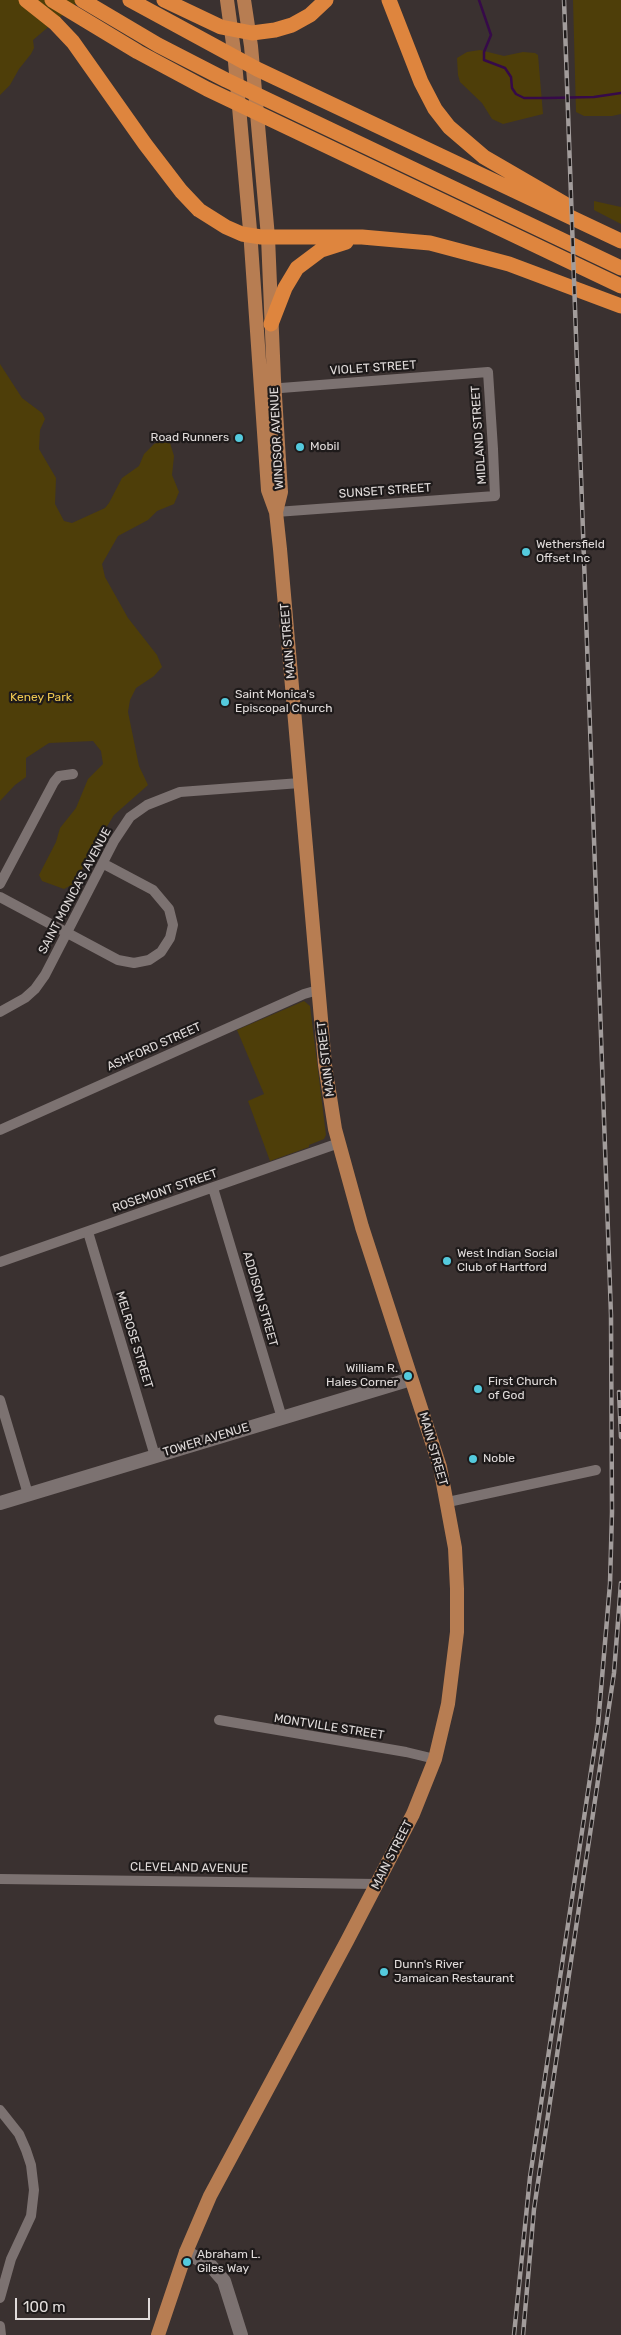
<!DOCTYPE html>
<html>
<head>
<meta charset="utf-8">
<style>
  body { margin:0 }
  #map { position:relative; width:621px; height:2335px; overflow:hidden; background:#3a3130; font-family:Rubik,sans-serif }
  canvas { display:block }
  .scale { position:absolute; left:15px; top:2298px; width:135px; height:22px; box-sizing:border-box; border:2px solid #e0dbda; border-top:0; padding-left:6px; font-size:15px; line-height:18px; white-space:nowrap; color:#e0dbda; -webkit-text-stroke:4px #1e1a1a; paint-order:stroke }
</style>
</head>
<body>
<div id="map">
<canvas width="621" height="2335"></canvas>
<div class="scale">100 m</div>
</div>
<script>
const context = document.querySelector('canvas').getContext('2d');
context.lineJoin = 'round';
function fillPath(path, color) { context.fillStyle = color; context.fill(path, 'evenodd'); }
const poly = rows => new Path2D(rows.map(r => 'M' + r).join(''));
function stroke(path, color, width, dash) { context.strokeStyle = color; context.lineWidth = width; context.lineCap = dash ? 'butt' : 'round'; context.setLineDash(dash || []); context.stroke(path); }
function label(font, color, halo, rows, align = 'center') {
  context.font = font + ' Rubik,sans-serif'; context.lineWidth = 4.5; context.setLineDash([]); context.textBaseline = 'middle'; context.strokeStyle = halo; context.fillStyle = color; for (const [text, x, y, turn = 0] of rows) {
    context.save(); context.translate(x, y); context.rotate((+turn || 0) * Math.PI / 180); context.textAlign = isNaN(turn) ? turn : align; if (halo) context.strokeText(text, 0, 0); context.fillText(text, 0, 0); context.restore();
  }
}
fillPath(poly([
  [0,0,80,0,33,40,34,48,31,54,19,69,10,85,0,95],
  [573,0,621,0,621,114,612,116,584,116,576,112],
  [480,50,504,56,523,52,535,53,538,55,543,114,503,124,492,119,482,103,460,82,458,75,457,58,467,52],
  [594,201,621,207,621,224,594,210],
  [0,364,22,398,42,413,45,419,40,430,39,449,56,478,55,504,64,521,72,523,105,508,109,503,122,478,139,466,144,454,154,444,166,439,170,443,174,456,172,475,179,492,174,504,157,511,148,520,118,536,102,564,105,577,128,618,157,655,162,667,154,676,136,688,130,700,128,712,139,766,148,785,114,815,85,862,77,882,64,889,42,881,39,875,56,842,60,828,76,808,88,779,103,764,101,751,93,741,49,743,26,758,26,777,15,785,0,801],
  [304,1001,310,1006,326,1135,324,1139,309,1145,309,1147,270,1161,248,1101,264,1094,237,1030]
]), '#4e3e09');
stroke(poly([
  [479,0,491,35,484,52,484,60,505,68,511,77,512,88,516,94,524,98,547,98,594,97,621,93]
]), '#360a49', 2.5);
stroke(poly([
  [268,389,488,372,493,449,495,496,276,512],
  [0,884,54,782,59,776,73,774],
  [0,897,118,960,134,963,149,960,161,952,170,938,173,925,169,909,153,890,104,864],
  [0,1012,25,998,35,989,45,975,114,841,130,817,147,805,180,792,300,783],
  [0,1130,304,994,318,990],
  [213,1188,282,1418],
  [88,1232,155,1456],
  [0,1262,339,1143],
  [0,1400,28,1494],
  [448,1502,596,1470],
  [219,1720,406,1752,435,1759],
  [0,1879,378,1884],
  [0,2110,19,2134,26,2150,31,2165,34,2190,31,2216,11,2259,0,2298],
  [0,2326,1,2335]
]), '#7c7271', 10);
stroke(poly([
  [0,1503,411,1379],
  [186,2252,211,2266,224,2281,241,2335]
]), '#7c7271', 14);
stroke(poly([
  [244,0,251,46,268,237,274,380,281,492,276,512],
  [158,2335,186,2252,210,2196,347,1941,413,1814,435,1759,448,1704,457,1632,457,1589,455,1548,440,1467,362,1227,335,1129,325,1065,280,549,276,512,268,490,250,230,234,51,227,0]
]), '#b77d52', 14);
stroke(poly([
  [26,0,55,23,73,42,145,144,181,191,199,210,226,227,242,234,261,237,362,237,430,243,509,264,621,306],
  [52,0,138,52,207,89,621,286],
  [82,0,158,45,226,80,621,268],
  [130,0,257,69,621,241],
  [164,0,221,27,252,33,275,30,292,25,310,15,326,0],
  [389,0,421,82,435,109,449,127,484,157,565,204],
  [271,324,285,288,297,268,321,250,346,242]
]), '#de853e', 15);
const rail = poly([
  [619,1392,621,1437],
  [514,2335,530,2177,598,1725,610,1584,612,1512,611,1315,564,0],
  [523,2335,534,2209,614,1673,621,1583]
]);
stroke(rail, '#a29c9b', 4.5);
stroke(rail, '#1e1a1a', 2.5, [8]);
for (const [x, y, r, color] of [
  [239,438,5,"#54cadd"],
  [300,447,5,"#54cadd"],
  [526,552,5,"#54cadd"],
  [225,702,5,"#54cadd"],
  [447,1261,5,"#54cadd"],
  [408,1376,5,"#54cadd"],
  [478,1389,5,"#54cadd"],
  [473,1459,5,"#54cadd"],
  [384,1972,5,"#54cadd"],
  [187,2262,5,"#54cadd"]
]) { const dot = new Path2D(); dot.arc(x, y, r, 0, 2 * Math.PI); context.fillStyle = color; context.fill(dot); stroke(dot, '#1e1a1a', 2); }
label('12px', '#e0dbda', '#1e1a1a', [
  ["VIOLET STREET",373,368,-4],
  ["MIDLAND STREET",479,435,-94],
  ["WINDSOR AVENUE",277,438,-93],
  ["SUNSET STREET",385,491,-4],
  ["MAIN STREET",288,641,-95],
  ["SAINT MONICA'S AVENUE",75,891,-62],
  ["ASHFORD STREET",154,1047,-24],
  ["MAIN STREET",326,1059,-97],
  ["ROSEMONT STREET",165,1191,-19],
  ["ADDISON STREET",260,1299,74],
  ["MELROSE STREET",134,1340,73],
  ["TOWER AVENUE",206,1440,-17],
  ["MAIN STREET",433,1449,74],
  ["MONTVILLE STREET",329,1727,9],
  ["MAIN STREET",392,1855,-63],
  ["CLEVELAND AVENUE",189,1868,1]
]);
label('12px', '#e0dbda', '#1e1a1a', [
  ["Road Runners",229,438,"right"],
  ["Mobil",310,447],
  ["Wethersfield",536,545],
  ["Offset Inc",536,559],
  ["Saint Monica's",235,695],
  ["Episcopal Church",235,709],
  ["West Indian Social",457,1254],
  ["Club of Hartford",457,1268],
  ["William R.",398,1369,"right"],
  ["Hales Corner",398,1383,"right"],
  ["First Church",488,1382],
  ["of God",488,1396],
  ["Noble",483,1459],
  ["Dunn's River",394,1965],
  ["Jamaican Restaurant",394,1979],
  ["Abraham L.",197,2255],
  ["Giles Way",197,2269]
], 'left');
label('12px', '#edc650', '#1e1a1a', [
  ["Keney Park",41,698]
]);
</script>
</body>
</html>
